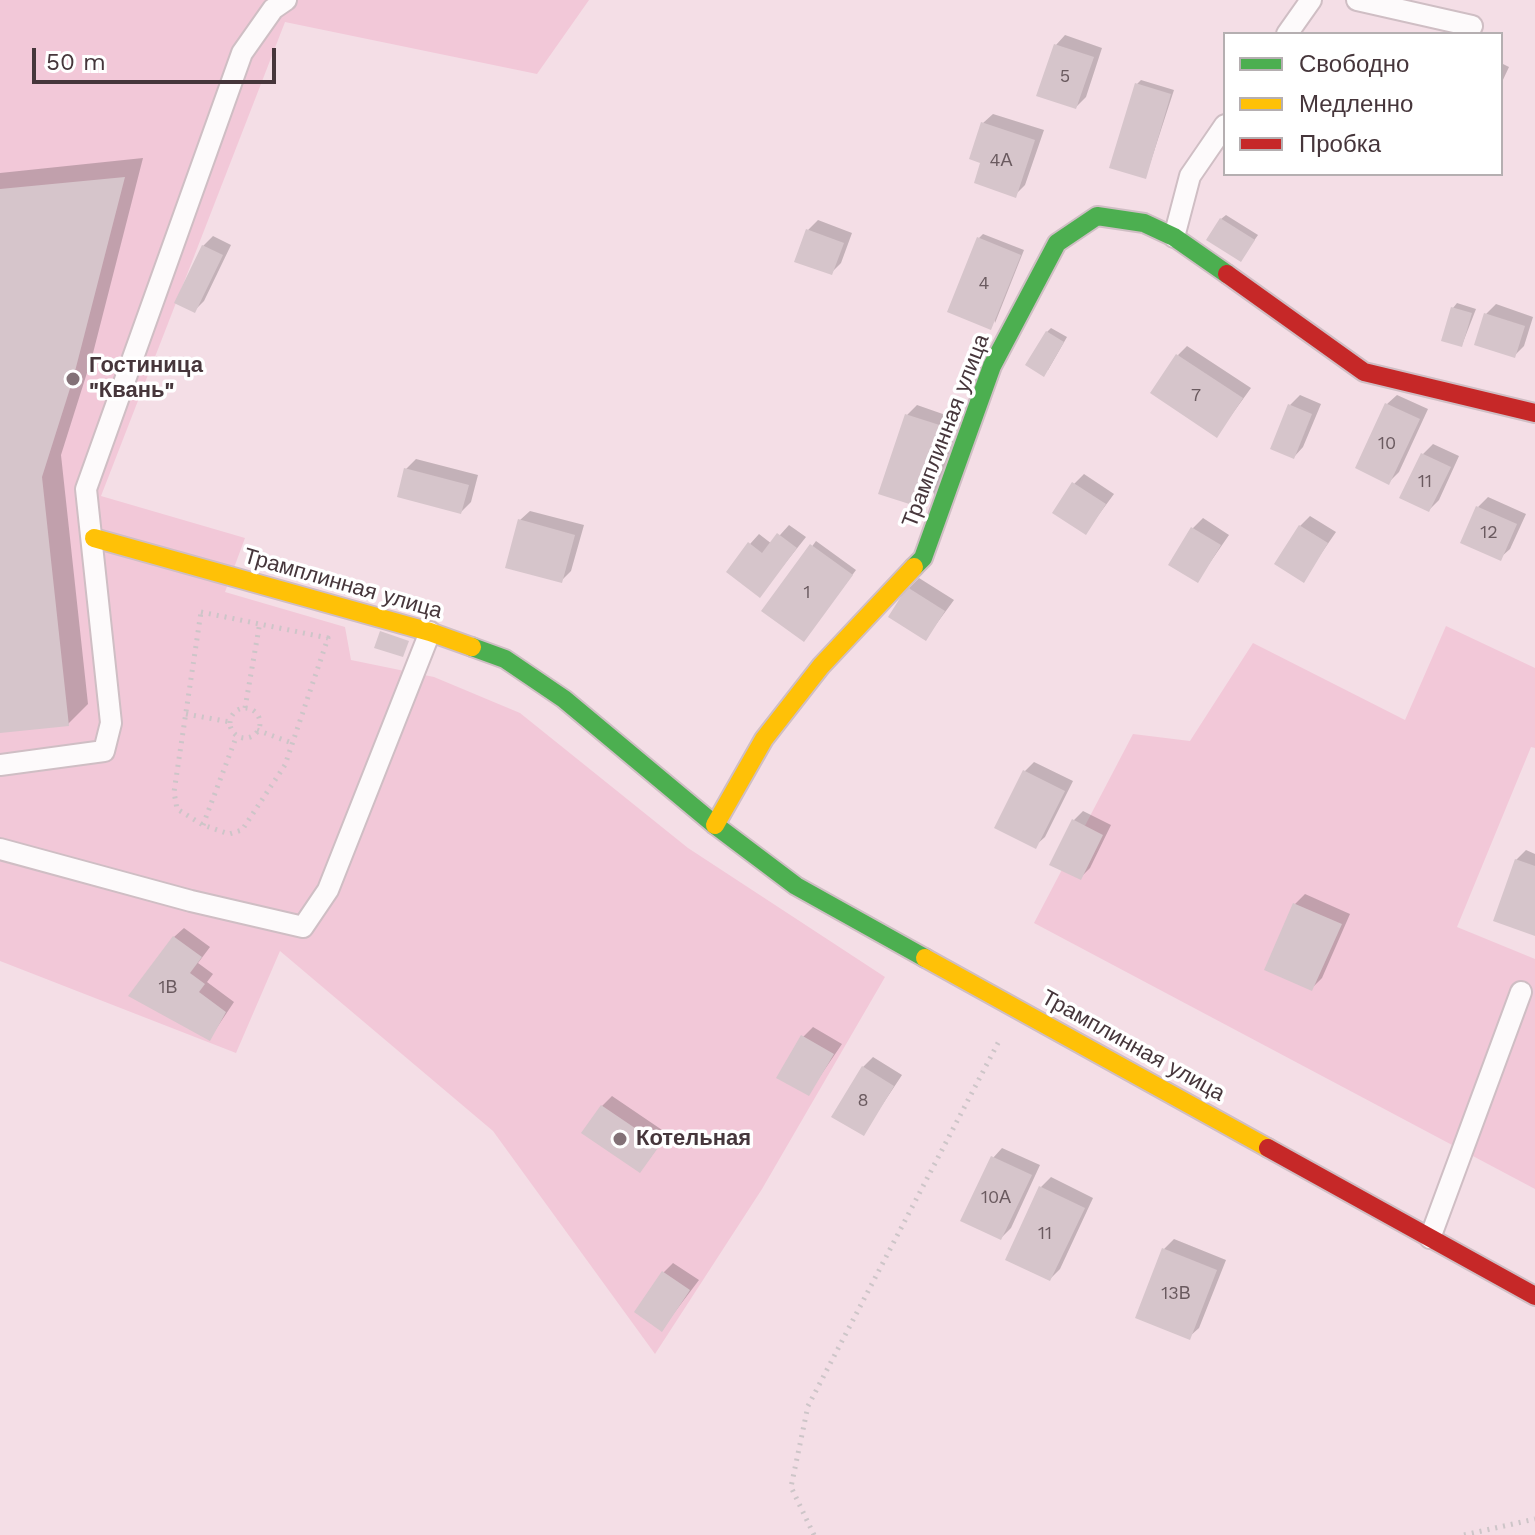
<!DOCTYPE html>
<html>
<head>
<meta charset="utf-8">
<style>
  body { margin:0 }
  #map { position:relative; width:1535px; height:1535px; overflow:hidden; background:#f4dee6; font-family:"Work Sans",sans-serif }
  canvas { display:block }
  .legend { position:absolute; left:1223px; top:32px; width:280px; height:144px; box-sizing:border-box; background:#fff; border:2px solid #b5afb1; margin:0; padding:10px 14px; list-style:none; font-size:24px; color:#46363b }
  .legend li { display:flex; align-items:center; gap:16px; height:40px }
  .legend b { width:40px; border:2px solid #b5afb1 }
  .scale { position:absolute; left:32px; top:48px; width:244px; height:36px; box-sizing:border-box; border:4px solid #46363b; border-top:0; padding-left:10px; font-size:24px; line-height:28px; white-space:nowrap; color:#46363b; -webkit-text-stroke:6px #fff; paint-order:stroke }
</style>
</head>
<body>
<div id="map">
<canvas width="1535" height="1535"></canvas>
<ul class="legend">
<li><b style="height:10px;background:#4caf50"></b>Свободно</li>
<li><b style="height:10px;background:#ffc107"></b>Медленно</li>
<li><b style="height:10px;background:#c62828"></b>Пробка</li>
</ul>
<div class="scale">50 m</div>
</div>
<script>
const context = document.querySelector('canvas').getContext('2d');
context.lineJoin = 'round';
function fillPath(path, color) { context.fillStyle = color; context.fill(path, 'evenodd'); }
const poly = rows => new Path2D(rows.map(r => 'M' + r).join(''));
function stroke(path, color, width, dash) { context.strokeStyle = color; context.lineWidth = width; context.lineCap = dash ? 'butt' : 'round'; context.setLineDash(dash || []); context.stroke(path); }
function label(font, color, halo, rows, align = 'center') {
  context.font = font + ' "Work Sans",sans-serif'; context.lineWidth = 7; context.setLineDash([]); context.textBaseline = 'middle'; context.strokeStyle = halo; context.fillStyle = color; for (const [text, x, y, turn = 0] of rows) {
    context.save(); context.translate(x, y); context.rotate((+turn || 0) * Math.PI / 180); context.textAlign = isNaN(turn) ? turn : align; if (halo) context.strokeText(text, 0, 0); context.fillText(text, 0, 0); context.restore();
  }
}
fillPath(poly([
  [0,0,589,0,537,74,285,22,101,496,245,538,225,592,345,627,351,660,434,677,520,713,688,848,885,977,762,1189,655,1354,493,1131,280,951,236,1053,0,961],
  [1446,626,1535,668,1535,748,1531,747,1457,927,1535,959,1535,1189,1034,923,1133,734,1190,741,1253,643,1405,720]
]), '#f2c8d8');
fillPath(poly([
  [1065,35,1102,48,1086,97,1076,107,1056,45],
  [1501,63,1509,67,1501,84],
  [1141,80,1174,90,1146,176,1137,84],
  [993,114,1044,130,1025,185,1015,195,983,162,983,123],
  [143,158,92,357,61,455,88,704,68,724,0,731,0,173],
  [1226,215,1258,235,1241,259,1221,219],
  [818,220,852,233,841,263,831,273,808,230],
  [983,234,1024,250,995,323,979,238],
  [213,236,231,245,204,301,194,311,203,246],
  [1457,303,1476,309,1462,345,1453,308],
  [1496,304,1533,317,1524,346,1514,356,1486,314],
  [1051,328,1067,337,1048,370,1047,332],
  [1187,346,1251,388,1217,435,1178,355],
  [1300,395,1321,404,1303,447,1294,457,1290,405],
  [1397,395,1428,409,1399,472,1389,482,1387,404],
  [917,405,960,420,935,497,907,415],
  [1433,444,1459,456,1439,500,1429,510,1423,454],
  [416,459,478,475,471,502,461,512,406,469],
  [1084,474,1114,494,1086,532,1074,484],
  [1488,497,1526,514,1510,549,1500,558,1478,507],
  [530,511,584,525,571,571,562,580,520,520],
  [1310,516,1336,532,1303,580,1300,526],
  [1203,518,1229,535,1198,580,1193,528],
  [789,525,806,537,760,595,750,544,759,534,772,544],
  [816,541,856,570,808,635,764,611],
  [919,578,954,600,926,638,909,588],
  [1034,762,1073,781,1045,837,1035,846,1024,772],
  [1083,811,1111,825,1090,868,1080,878,1073,821],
  [1526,850,1535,854,1535,934,1516,860],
  [1305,894,1350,914,1322,978,1312,988,1295,904],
  [184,928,210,947,198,963,213,974,207,982,234,1002,210,1038,174,937],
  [813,1027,842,1044,808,1094,803,1037],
  [873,1057,902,1075,863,1134,863,1067],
  [612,1096,668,1134,640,1171,602,1106],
  [1002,1148,1040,1165,1011,1228,1001,1238,993,1158],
  [1051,1177,1093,1198,1060,1269,1050,1279,1041,1187],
  [1174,1239,1226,1260,1199,1328,1189,1337,1164,1249],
  [673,1263,699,1280,662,1329,664,1272]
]), '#0003');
fillPath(poly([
  [1054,44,1094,57,1076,109,1036,96],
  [1135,83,1171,94,1146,179,1109,168],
  [981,122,1035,140,1016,198,974,183,980,163,969,159],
  [125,177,73,379,42,477,69,726,0,733,0,189],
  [1220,218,1255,240,1241,262,1206,240],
  [806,229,844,243,832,275,794,262],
  [977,237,1021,255,991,330,947,312],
  [202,245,223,255,195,313,174,303],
  [1451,307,1472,313,1462,347,1441,341],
  [1484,313,1525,326,1515,358,1474,345],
  [1046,331,1064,342,1044,377,1025,365],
  [1176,354,1243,398,1217,438,1150,393],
  [1385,403,1420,419,1389,485,1355,468],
  [1288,404,1312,414,1294,459,1270,449],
  [905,414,952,429,925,509,878,494],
  [1421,453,1451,467,1429,512,1399,498],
  [404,468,469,485,461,514,397,497],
  [1072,482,1106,504,1086,535,1052,513],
  [1476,506,1517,524,1501,561,1460,543],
  [518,519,575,535,562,583,505,568],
  [1299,525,1328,543,1304,583,1274,564],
  [1191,527,1221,545,1198,583,1168,565],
  [777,533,797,548,760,598,726,572,748,542,762,553],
  [810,544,853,575,804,642,761,611],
  [907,587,945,611,926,641,888,617],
  [380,631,409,641,403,657,374,648],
  [1023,770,1065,791,1036,849,994,828],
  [1072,819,1103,835,1081,880,1049,865],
  [1515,859,1535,866,1535,936,1493,921],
  [1293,903,1342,924,1312,991,1264,970],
  [173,936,202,957,190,973,205,984,199,992,226,1012,210,1041,128,996],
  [801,1035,834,1054,809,1096,776,1078],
  [862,1066,894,1086,864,1136,831,1117],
  [601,1105,660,1145,640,1173,581,1133],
  [991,1156,1032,1175,1001,1240,960,1221],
  [1039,1186,1085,1208,1050,1281,1005,1260],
  [1162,1248,1217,1270,1190,1340,1135,1318],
  [662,1271,690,1290,662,1332,634,1312]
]), '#d6c5cb');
const lane = poly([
  [1357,0,1472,26],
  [1287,34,1311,0],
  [1174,237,1190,176,1225,125],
  [0,765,104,751,111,723,86,489,242,53,273,9,286,0],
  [0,849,191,901,303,927,328,890,430,632],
  [1430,1238,1521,992]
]);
const fast = poly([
  [914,567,923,558,992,366,1057,243,1097,216,1144,223,1174,237,1227,274],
  [472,647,505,659,564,699,715,825,796,886,925,958]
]);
const slow = poly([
  [94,538,430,632,472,647],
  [715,825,764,739,821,666,914,567],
  [925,958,1268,1148]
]);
const jam = poly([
  [1227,274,1364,372,1535,413],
  [1268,1148,1535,1296]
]);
stroke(lane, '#cfbec4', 24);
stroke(fast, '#cfbec4', 22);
stroke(slow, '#cfbec4', 22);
stroke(jam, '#cfbec4', 22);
stroke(poly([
  [201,612,328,638,285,765,242,830,229,834,203,825,177,809,174,792,201,612],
  [245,708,260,622],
  '230 723a15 15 0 1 1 30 0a15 15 0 1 1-30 0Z',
  [186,714,230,722],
  [257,730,292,743],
  [203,825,237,735],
  [814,1535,791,1487,808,1406,999,1041],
  [1464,1535,1535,1519]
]), '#cdc5c8', 5, [2, 6]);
stroke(lane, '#fdfafb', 20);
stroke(fast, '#4caf50', 18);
stroke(slow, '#ffc107', 18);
stroke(jam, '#c62828', 18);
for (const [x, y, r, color] of [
  [73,379,8,"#837177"],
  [620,1139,8,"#837177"]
]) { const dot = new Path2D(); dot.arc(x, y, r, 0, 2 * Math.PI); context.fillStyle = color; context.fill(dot); stroke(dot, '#fff', 3); }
label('18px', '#6a5a5f', null, [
  ["5",1065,77],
  ["4А",1001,161],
  ["4",984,284],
  ["7",1196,396],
  ["10",1387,444],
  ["11",1425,482],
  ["12",1489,533],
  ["1",807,593],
  ["1В",168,988],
  ["8",863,1101],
  ["10А",996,1198],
  ["11",1045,1234],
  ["13В",1176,1294]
]);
label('bold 22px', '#46363b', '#fff', [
  ["Гостиница",89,366],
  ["\"Квань\"",89,391],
  ["Котельная",636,1139]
], 'left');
label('22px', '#46363b', '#fff', [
  ["Трамплинная улица",946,431,-69],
  ["Трамплинная улица",343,584,16],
  ["Трамплинная улица",1133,1046,29]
]);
</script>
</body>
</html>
